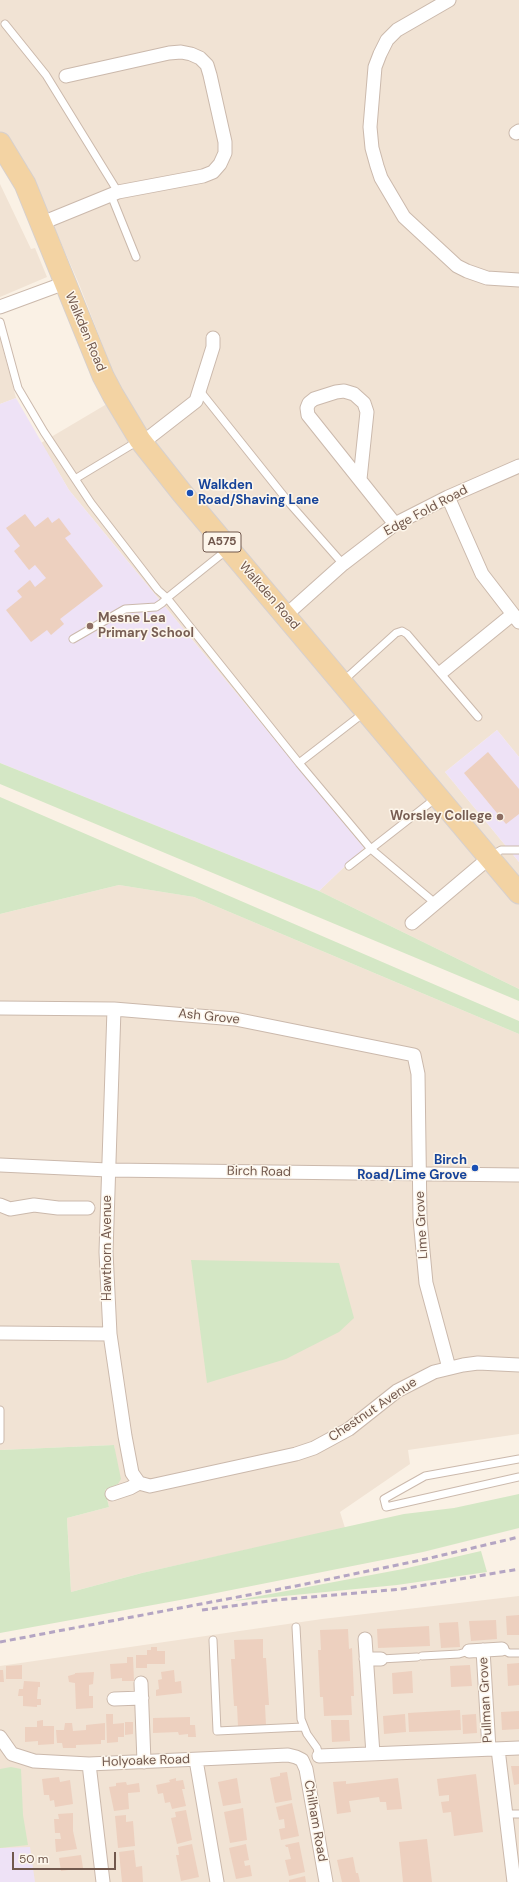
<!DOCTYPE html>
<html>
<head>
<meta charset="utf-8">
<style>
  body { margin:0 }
  #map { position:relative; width:519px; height:1882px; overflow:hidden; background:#faf1e5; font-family:"DM Sans",sans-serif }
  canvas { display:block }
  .scale { position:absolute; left:12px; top:1852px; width:104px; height:18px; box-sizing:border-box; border:2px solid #71584d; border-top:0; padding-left:5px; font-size:12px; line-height:14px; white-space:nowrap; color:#71584d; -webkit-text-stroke:3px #fdf6eb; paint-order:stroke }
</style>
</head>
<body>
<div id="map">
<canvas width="519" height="1882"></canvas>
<div class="scale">50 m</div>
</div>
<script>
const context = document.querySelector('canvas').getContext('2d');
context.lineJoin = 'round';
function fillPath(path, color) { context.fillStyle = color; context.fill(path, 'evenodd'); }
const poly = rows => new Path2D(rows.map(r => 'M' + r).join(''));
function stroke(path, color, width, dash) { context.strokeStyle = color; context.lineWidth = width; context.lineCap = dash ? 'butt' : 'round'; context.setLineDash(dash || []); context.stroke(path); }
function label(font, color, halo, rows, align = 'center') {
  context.font = font + ' "DM Sans",sans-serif'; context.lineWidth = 3; context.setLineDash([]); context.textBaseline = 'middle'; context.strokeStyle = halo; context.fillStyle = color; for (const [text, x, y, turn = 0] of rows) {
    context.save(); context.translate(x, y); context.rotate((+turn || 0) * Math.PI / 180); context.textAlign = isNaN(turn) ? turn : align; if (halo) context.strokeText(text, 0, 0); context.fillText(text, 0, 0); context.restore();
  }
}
fillPath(poly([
  [0,0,519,0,519,757,497,730,445,772,519,862,519,989,319,891,364,848,69,490,41,443,122,395,79,284,28,167,0,132],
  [0,184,31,249,35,248,47,277,0,297],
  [0,338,16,398,0,404],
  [119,885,194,897,519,1034,519,1434,408,1450,410,1464,340,1512,345,1528,142,1573,71,1592,67,1518,109,1507,105,1490,118,1484,114,1445,0,1450,0,914],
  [519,1596,519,1882,0,1882,0,1666,322,1619]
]), '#f1e3d4');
fillPath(poly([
  [16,398,69,490,364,848,319,891,0,763,0,404],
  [497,730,519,757,519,862,445,772],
  [30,1847,35,1882,0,1882,0,1848]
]), '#eee2f6');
fillPath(poly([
  [0,763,319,891,519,989,519,1001,0,784],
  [0,797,519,1021,519,1034,194,897,119,885,0,914],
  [191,1260,339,1263,354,1318,339,1332,286,1359,207,1383],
  [114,1445,121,1479,118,1484,105,1490,109,1507,67,1518,71,1592,142,1573,314,1534,404,1514,454,1508,519,1494,519,1528,423,1552,191,1598,0,1633,0,1450],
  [481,1551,487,1572,397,1585,233,1601,403,1569],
  [11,1767,21,1769,23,1815,28,1845,0,1848,0,1769]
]), '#d4e7c5');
fillPath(poly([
  [25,514,35,527,48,517,52,523,59,518,71,534,65,538,103,586,60,619,64,624,51,635,47,630,31,642,6,610,22,597,17,591,30,580,35,587,46,578,35,565,29,570,14,551,20,546,6,528],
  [488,752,519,789,519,814,506,824,464,773],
  [519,1615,519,1635,507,1635,506,1616],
  [496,1620,497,1639,471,1641,469,1621],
  [458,1622,460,1647,441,1648,439,1623],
  [429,1626,430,1646,378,1648,377,1629],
  [348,1629,349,1649,352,1648,354,1696,351,1696,352,1715,324,1716,323,1697,320,1697,318,1650,321,1650,320,1630],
  [263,1639,263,1658,266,1658,269,1705,265,1705,266,1725,238,1726,237,1706,234,1706,231,1659,235,1659,234,1640],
  [151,1647,157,1647,157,1651,165,1651,165,1664,147,1664,147,1668,136,1668,136,1655,147,1655,147,1650,151,1650],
  [127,1657,133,1657,134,1681,122,1681,122,1678,111,1679,110,1664,127,1663],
  [519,1663,519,1685,508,1686,507,1664],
  [22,1665,22,1679,6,1679,6,1666],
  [470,1665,472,1686,451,1687,450,1666],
  [0,1670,3,1670,4,1682,0,1682],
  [174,1670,175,1682,181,1681,182,1693,156,1696,156,1690,159,1689,158,1680,162,1679,161,1672],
  [412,1671,413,1693,393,1694,392,1673],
  [94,1672,93,1684,89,1685,89,1696,93,1696,93,1708,76,1709,75,1683,69,1682,68,1676,75,1674,75,1673],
  [24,1681,40,1682,40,1687,38,1687,37,1699,41,1699,41,1705,37,1705,37,1707,23,1706,23,1696,18,1696,19,1689,23,1689],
  [460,1710,461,1730,409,1732,408,1713],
  [519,1711,519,1729,502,1730,501,1712],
  [106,1714,113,1714,113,1724,124,1723,124,1737,118,1737,118,1742,107,1743],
  [405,1714,406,1732,384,1734,383,1716],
  [476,1714,477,1733,463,1734,462,1715],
  [190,1717,190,1725,195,1725,196,1737,188,1737,188,1734,179,1735,178,1732,153,1733,153,1718],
  [43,1720,43,1726,54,1726,54,1744,38,1745,38,1741,25,1742,25,1727,37,1727,37,1721],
  [331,1720,349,1720,350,1741,332,1742],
  [125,1722,133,1722,133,1734,125,1735],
  [65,1723,72,1723,73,1731,86,1730,86,1725,105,1723,105,1740,101,1740,101,1744,76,1745,76,1748,63,1748,62,1743,57,1743,56,1730,64,1730],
  [511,1766,519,1766,519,1784,514,1785],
  [287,1772,292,1800,275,1803,270,1778,280,1776,280,1773],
  [476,1774,483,1832,454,1836,451,1812,443,1813,441,1802,449,1801,449,1795,439,1796,437,1779],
  [59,1777,60,1782,70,1780,73,1804,55,1807,54,1800,50,1801,49,1795,44,1795,42,1779],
  [176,1778,176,1781,183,1780,185,1789,182,1789,186,1806,172,1809,170,1802,165,1803,163,1793,158,1794,156,1785,170,1782,169,1780],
  [237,1778,241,1803,223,1806,218,1782],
  [398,1778,402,1809,387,1810,386,1802,380,1802,379,1797,349,1801,351,1812,337,1814,333,1782,346,1781,346,1784],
  [126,1782,127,1785,139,1783,140,1792,128,1793,129,1809,114,1811,109,1787,116,1786,116,1783],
  [292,1803,299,1836,281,1840,279,1829,285,1828,284,1819,279,1820,276,1807],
  [243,1808,247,1840,230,1843,224,1812],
  [186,1810,192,1840,177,1844,171,1818,176,1817,175,1812],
  [73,1813,73,1831,77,1849,56,1852,55,1839,61,1839,60,1833,55,1833,54,1819,59,1819,58,1814],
  [126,1815,126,1822,133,1821,135,1846,118,1848,115,1816],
  [427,1839,432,1882,403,1882,399,1842],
  [299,1842,305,1872,289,1876,285,1860,291,1859,288,1847,286,1847,285,1845],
  [192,1844,199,1877,181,1881,176,1855,179,1855,178,1847],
  [246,1844,249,1860,244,1861,245,1866,250,1865,252,1876,236,1879,229,1848],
  [134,1850,136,1867,142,1866,143,1882,122,1882,119,1852],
  [81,1855,83,1868,61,1871,59,1858],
  [353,1857,356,1873,358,1873,360,1882,342,1882,337,1860],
  [305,1876,306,1882,289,1882,289,1880]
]), '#edd0bf');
const service = poly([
  [5,24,46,75,118,192],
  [111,195,136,257],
  [0,322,18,388,44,432,91,503,158,590,167,598,299,763,371,849,435,903],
  [200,391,291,505,343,564],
  [75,479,138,441],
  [73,639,125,609,156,607,162,603,167,598,228,549],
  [343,681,396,633,402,631,407,634,478,717],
  [299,763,365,712],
  [491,856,501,850,519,850],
  [349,866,436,798],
  [0,1410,0,1440],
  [519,1459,425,1476,384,1499,386,1507,519,1477],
  [296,1627,301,1719,307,1734,317,1748,319,1756],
  [213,1640,217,1731,303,1727],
  [502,1649,509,1653,519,1653],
  [422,1656,459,1654,469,1651],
  [381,1659,417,1657],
  [506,1814,519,1814]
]);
const minor = poly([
  [449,0,397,30,387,40,380,54,375,67,370,127,372,148,377,166,381,178,404,217,457,266,467,271,487,278,519,280],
  [516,133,519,131],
  [42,223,118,192,203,176,213,172,220,164,225,153,225,142,210,75,207,65,200,58,191,54,181,52,169,53,66,76],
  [0,307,65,283],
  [142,443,196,401,213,347,213,338],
  [360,479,367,412,364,403,354,394,344,391,336,392,314,399,309,403,307,408,308,415,395,524],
  [448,497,482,574,519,622],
  [286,615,343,564,395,524,448,497,519,466],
  [443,671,513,614],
  [412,923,489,858],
  [0,1008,114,1009,235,1019,414,1055,418,1074,420,1219,426,1283,449,1368],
  [114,1009,106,1252,110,1334,125,1436,132,1473,139,1483],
  [0,1165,108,1170,519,1175],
  [0,1205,10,1209,34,1205,58,1208,88,1208],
  [0,1333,110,1334],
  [112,1494,130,1488,139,1483,150,1486,296,1454,314,1448,349,1429,397,1391,434,1372,463,1365,478,1363,519,1365],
  [365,1639,373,1754],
  [483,1650,489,1749],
  [469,1651,502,1649],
  [366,1659,381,1659],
  [141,1683,144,1762],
  [114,1699,142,1698],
  [0,1737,12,1754,34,1761,89,1764,288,1755,296,1757,302,1760,306,1769,326,1882],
  [498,1749,514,1882],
  [319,1756,519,1748],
  [196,1760,217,1882],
  [89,1764,103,1882]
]);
const primary = poly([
  [0,143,25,184,103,376,113,395,140,440,182,493,519,893]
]);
stroke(service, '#cbb9ac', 9);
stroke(minor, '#cbb9ac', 15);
stroke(primary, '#d7d0cd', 23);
stroke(service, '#fff', 7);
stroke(minor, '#fff', 13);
stroke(primary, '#f3d3a3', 21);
stroke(poly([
  [202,1610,276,1600,402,1589,519,1569],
  [0,1642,296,1586,426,1559,519,1537]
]), '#b4a5c3', 3, [6, 4]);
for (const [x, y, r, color] of [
  [190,493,4,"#1a4fb4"],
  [90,626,4,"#8d6e63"],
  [500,817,4,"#8d6e63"],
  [475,1168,4,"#1a4fb4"]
]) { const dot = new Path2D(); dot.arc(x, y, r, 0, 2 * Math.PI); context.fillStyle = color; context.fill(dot); stroke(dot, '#fdf6eb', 1.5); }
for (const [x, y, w] of [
  [222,542,38]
]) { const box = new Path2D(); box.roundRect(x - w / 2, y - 10, w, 20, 3); context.fillStyle = '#fdf6eb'; context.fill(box); stroke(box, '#71584d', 1); }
label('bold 12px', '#71584d', null, [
  ["A575",222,542]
]);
label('13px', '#71584d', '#fdf6eb', [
  ["Walkden Road",85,332,67],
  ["Edge Fold Road",426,511,-28],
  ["Walkden Road",269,596,49],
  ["Ash Grove",209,1017,6],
  ["Birch Road",259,1172,1],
  ["Lime Grove",422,1225,-93],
  ["Hawthorn Avenue",108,1248,-90],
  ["Chestnut Avenue",373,1410,-34],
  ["Pullman Grove",486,1700,-93],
  ["Holyoake Road",146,1761,-2],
  ["Chilham Road",315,1821,80]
]);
label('bold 13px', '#164399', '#fdf6eb', [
  ["Walkden",198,486],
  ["Road/Shaving Lane",198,501],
  ["Birch",467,1161,"right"],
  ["Road/Lime Grove",467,1176,"right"]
], 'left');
label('bold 13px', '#785e54', '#fdf6eb', [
  ["Mesne Lea",98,619],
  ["Primary School",98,634],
  ["Worsley College",492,817,"right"]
], 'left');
</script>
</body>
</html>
